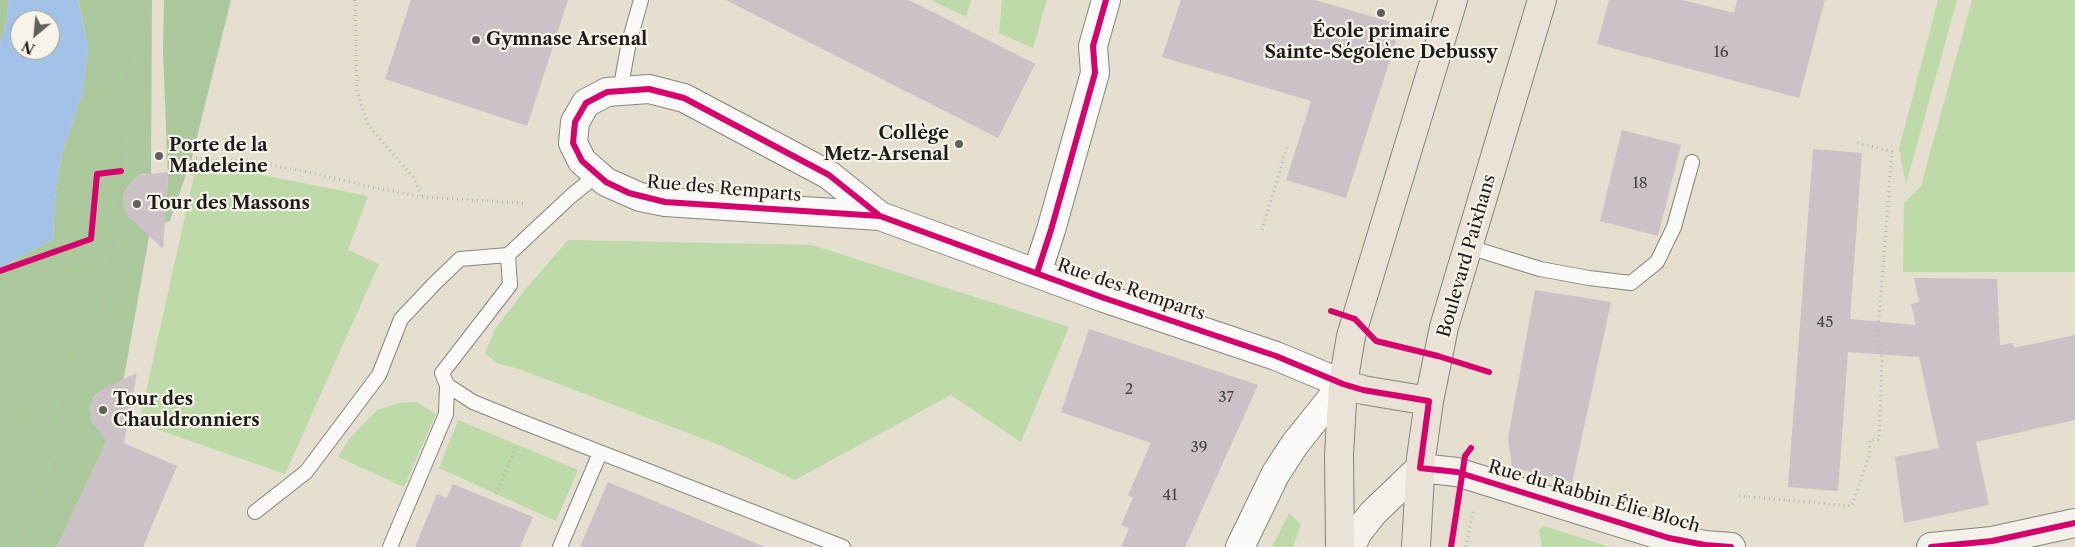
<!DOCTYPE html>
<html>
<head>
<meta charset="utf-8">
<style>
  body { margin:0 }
  #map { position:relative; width:2075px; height:547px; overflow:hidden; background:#e4dfcf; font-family:"Libre Caslon Text",serif }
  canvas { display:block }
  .north { position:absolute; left:10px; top:10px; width:50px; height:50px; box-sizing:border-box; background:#f7f3e8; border:1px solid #9f9d96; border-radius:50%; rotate:208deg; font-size:14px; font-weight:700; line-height:20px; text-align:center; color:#1c1c1c }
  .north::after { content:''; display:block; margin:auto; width:18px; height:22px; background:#62605b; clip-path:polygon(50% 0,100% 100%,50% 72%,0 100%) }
</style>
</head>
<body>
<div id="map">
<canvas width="2075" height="547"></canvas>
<div class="north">N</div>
</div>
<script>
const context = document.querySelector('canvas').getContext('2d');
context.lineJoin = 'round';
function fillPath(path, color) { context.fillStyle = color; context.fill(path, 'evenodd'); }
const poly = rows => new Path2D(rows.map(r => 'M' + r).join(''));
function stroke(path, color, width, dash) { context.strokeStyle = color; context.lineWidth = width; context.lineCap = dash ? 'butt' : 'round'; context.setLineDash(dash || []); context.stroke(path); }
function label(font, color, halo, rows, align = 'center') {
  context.font = font + ' "Libre Caslon Text",serif'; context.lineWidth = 4.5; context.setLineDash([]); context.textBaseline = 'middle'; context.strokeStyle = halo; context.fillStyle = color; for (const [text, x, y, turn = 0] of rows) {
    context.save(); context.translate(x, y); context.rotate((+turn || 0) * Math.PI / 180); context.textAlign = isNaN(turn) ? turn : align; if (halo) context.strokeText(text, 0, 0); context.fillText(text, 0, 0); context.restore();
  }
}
fillPath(poly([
  [931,0,971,0,966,17],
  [1002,0,1047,0,1033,48,999,33],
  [1938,0,1957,0,1906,184,1899,149],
  [1972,0,2075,0,2075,272,1903,272,1904,203,1921,186],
  [197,162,368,196,348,250,379,264,285,474,139,423],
  [568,240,812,245,1069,327,1021,442,951,395,795,480,722,446,522,370,497,363,485,353,495,329,525,290],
  [417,402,436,414,404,487,338,457,349,439,377,410,399,403],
  [458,420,578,470,556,521,439,468],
  [1289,513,1301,524,1293,547,1272,547],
  [1544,526,1610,547,1542,547,1539,530]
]), '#bddaa8');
fillPath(poly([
  [0,0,9,0,6,25,0,44],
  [78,0,152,0,151,174,142,174,135,178,124,192,123,200,128,216,151,226,122,388,101,390,94,397,90,407,92,422,99,430,109,435,57,547,0,547,0,268,53,239,55,199,61,156,83,91,88,47],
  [164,0,231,0,192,157,170,221,164,223,168,180,163,51]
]), '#acc99e');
fillPath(poly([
  [9,0,78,0,88,47,83,91,61,156,55,199,53,239,0,268,0,44,6,25],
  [20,20,50,20,50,50,20,50]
]), '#a3c2e8');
fillPath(poly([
  [411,0,568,0,527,126,385,79],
  [726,0,909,0,1035,64,998,138],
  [1181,0,1315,0,1401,25,1346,198,1286,180,1311,101,1162,57],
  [1609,0,1682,0,1734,13,1737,0,1825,0,1799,98,1597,44],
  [1622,130,1681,145,1658,236,1600,221],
  [1813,149,1862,153,1850,319,1916,325,1911,304,1919,302,1914,278,1997,279,2000,345,2013,343,2014,348,2075,335,2075,420,1976,442,1989,505,1904,523,1895,457,1939,448,1919,357,1848,352,1838,491,1788,487],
  [168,172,163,249,128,216,123,200,124,192,135,178,141,175],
  [1535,290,1611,302,1572,483,1512,467,1508,438],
  [1089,329,1258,385,1185,547,1121,547,1129,528,1121,525,1133,498,1128,495,1151,443,1061,412],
  [137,373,124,443,177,466,143,547,57,547,106,441,90,418,91,402,101,390],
  [608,482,763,546,763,547,580,547],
  [453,484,533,517,520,547,415,547,437,494,447,498]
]), '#cbc1c7');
const lane = poly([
  [620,91,629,42,641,0],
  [1469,247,1540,269,1589,278,1631,283,1657,262,1674,227,1692,162],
  [508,255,510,285,442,373,447,385,473,402,525,423,843,547],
  [255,512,306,472,379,375,401,319,434,284,460,259,508,255,571,196,597,175],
  [390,547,446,414,447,385],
  [560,547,600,453]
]);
const street = poly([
  [880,216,829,175,684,98,649,89,607,92,586,103,575,122,573,143,582,161,606,182,640,197,665,202,880,216,1104,298,1276,356,1343,384,1295,444,1276,473,1240,547],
  [1037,273,1051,230,1095,73,1093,46,1106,0]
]);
const secondary = poly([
  [1351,547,1358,532,1373,513,1420,468,1457,472,1669,538,1705,545,1731,547],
  [1931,547,1992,541,2075,523]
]);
const primary = poly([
  [1343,384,1363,390,1429,401],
  [1340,547,1339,455,1343,384,1351,336,1453,0],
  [1416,547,1421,458,1429,401,1444,327,1542,0]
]);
stroke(lane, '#86847c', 16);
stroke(street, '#86847c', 30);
stroke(secondary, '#86847c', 30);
stroke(primary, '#86847c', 30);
stroke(poly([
  [355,0,357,91,368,125,413,177,422,197],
  [121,155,151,156],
  [166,157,249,161,303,171,367,186,422,197,524,203],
  [1262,230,1288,144],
  [0,271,91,239,97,174,121,171],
  [0,288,79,260,113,245],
  [0,405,56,465],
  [496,494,516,447],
  [1739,496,1852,506,1869,456,1870,440,1879,440,1882,361,1878,330,1892,152,1855,142],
  [16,547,47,498,58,458,64,397,77,362,98,322,111,281,111,257,117,224,121,171,123,97,131,50,129,0],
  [1466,547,1473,511]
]), '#b8b7b5', 3, [1, 4]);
stroke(lane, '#fbfaf8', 14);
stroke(street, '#fbfaf8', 28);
stroke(secondary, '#f4f1ea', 28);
stroke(primary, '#eae2d6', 28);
stroke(poly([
  [880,216,829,175,684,98,649,89,607,92,586,103,575,122,573,143,582,161,606,182,629,193,665,202,880,216,1104,298,1276,356,1343,384,1363,390,1429,401,1420,468,1457,472,1669,538,1705,545,1731,547],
  [0,271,91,239,97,174,121,171],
  [1037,273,1051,230,1095,73,1093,46,1106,0],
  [1331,311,1355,319,1376,341,1438,356,1489,372],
  [1451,547,1465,456,1471,448],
  [1931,547,1992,541,2075,523]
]), '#d6006c', 6);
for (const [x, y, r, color] of [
  [1381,13,5,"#62605b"],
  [476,40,5,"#62605b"],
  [959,144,5,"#62605b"],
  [159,156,5,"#62605b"],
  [137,204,5,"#62605b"],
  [103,410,5,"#62605b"]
]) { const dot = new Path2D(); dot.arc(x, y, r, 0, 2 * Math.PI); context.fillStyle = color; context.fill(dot); stroke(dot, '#f7f3e8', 2); }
label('15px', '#484547', null, [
  ["16",1721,53],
  ["18",1640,184],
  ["45",1825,323],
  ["2",1129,390],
  ["37",1226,398],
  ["39",1199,448],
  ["41",1170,496]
]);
label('bold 18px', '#1c1c1c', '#f7f3e8', [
  ["École primaire",1381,32,"center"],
  ["Sainte-Ségolène Debussy",1381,53,"center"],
  ["Gymnase Arsenal",486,40],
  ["Collège",949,134,"right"],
  ["Metz-Arsenal",949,155,"right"],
  ["Porte de la",169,146],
  ["Madeleine",169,167],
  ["Tour des Massons",147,204],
  ["Tour des",113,400],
  ["Chauldronniers",113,421]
], 'left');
label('18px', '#1c1c1c', '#f7f3e8', [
  ["Rue des Remparts",724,189,5],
  ["Boulevard Paixhans",1467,256,-74],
  ["Rue des Remparts",1131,290,19],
  ["Rue du Rabbin Élie Bloch",1594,497,16]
]);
</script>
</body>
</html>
